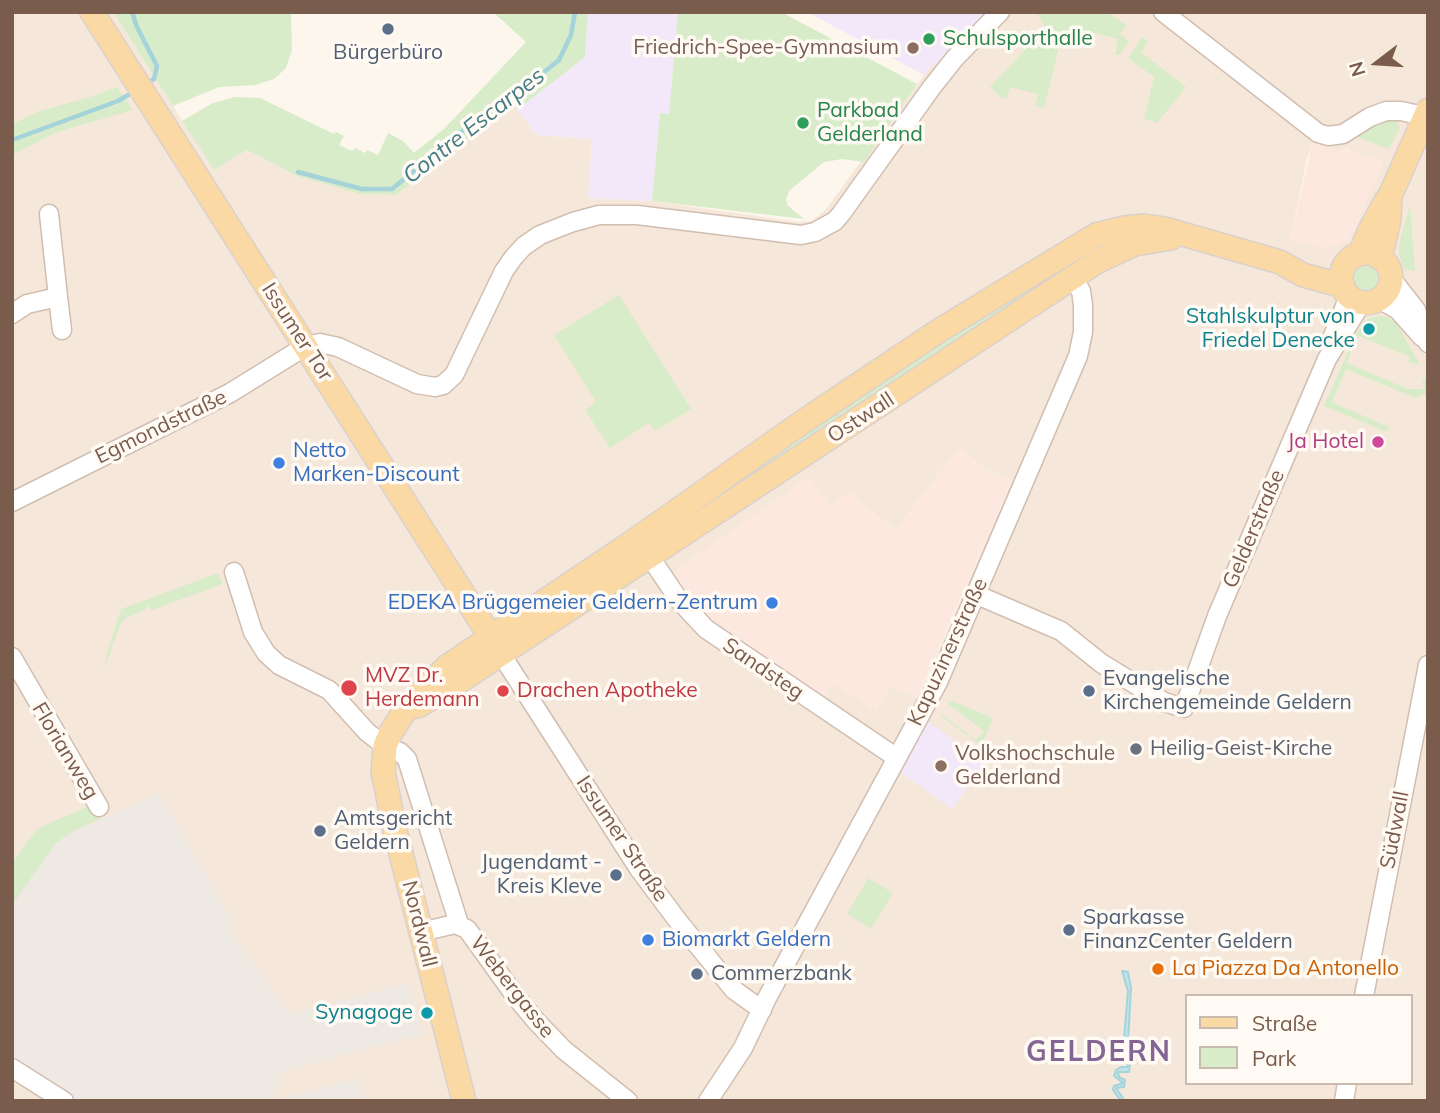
<!DOCTYPE html>
<html>
<head>
<meta charset="utf-8">
<style>
  body { margin:0 }
  #map { position:relative; width:1440px; height:1113px; overflow:hidden; background:#fdf6ec; font-family:Mulish,sans-serif }
  canvas { display:block }
  .frame { position:absolute; inset:0; border:14px solid #7a5c4d; pointer-events:none }
  .legend { position:absolute; left:1185px; top:994px; width:228px; height:91px; box-sizing:border-box; background:#fffaf3; border:2px solid #cabbb1; margin:0; padding:9px 12px; list-style:none; font-size:21px; color:#7a5c4d }
  .legend li { display:flex; align-items:center; gap:14px; height:35px }
  .legend b { width:35px; border:2px solid #cabbb1 }
  .north { position:absolute; left:1342px; top:28px; width:70px; height:70px; -webkit-text-stroke:5px #fffaf3; paint-order:stroke; rotate:253deg; font-size:19px; font-weight:700; line-height:28px; text-align:center; color:#7a5c4d }
  .north::after { content:''; display:block; margin:auto; width:24px; height:32px; background:#7a5c4d; clip-path:polygon(50% 0,100% 100%,50% 72%,0 100%) }
</style>
</head>
<body>
<div id="map">
<canvas width="1440" height="1113"></canvas>
<div class="frame"></div>
<ul class="legend">
<li><b style="height:9px;background:#fbd9a5"></b>Straße</li>
<li><b style="height:19px;background:#d8ecc9"></b>Park</li>
</ul>
<div class="north">N</div>
</div>
<script>
const context = document.querySelector('canvas').getContext('2d');
context.lineJoin = 'round';
function fillPath(path, color) { context.fillStyle = color; context.fill(path, 'evenodd'); }
const poly = rows => new Path2D(rows.map(r => 'M' + r).join(''));
function stroke(path, color, width, dash) { context.strokeStyle = color; context.lineWidth = width; context.lineCap = dash ? 'butt' : 'round'; context.setLineDash(dash || []); context.stroke(path); }
function label(font, color, halo, rows, align = 'center') {
  context.font = font + ' Mulish,sans-serif'; context.lineWidth = 7; context.setLineDash([]); context.textBaseline = 'middle'; context.strokeStyle = halo; context.fillStyle = color; for (const [text, x, y, turn = 0] of rows) {
    context.save(); context.translate(x, y); context.rotate((+turn || 0) * Math.PI / 180); context.textAlign = isNaN(turn) ? turn : align; if (halo) context.strokeText(text, 0, 0); context.fillText(text, 0, 0); context.restore();
  }
}
fillPath(poly([
  [12,12,113,12,214,170,247,150,297,176,360,194,396,195,513,104,537,135,592,139,589,198,652,201,799,222,812,221,826,209,930,67,942,60,984,12,1428,12,1428,1101,12,1101],
  [1314,140,1335,151,1383,162,1355,227,1290,240,1307,158],
  [960,448,986,470,1012,481,918,698,890,685,876,710,834,683,786,674,674,576,678,568,809,478,829,506,849,493,895,530],
  [1186,996,1410,996,1410,1083,1186,1083]
]), '#f5e8da');
fillPath(poly([
  [1313,139,1335,151,1347,148,1383,162,1356,227,1348,240,1336,246,1322,247,1290,240],
  [960,448,986,470,1012,481,917,698,890,685,876,710,834,683,821,703,786,674,713,623,696,607,674,576,676,571,683,564,809,478,829,506,849,493,895,530]
]), '#fde8e0');
fillPath(poly([
  [159,793,233,922,227,925,288,1014,408,983,423,1034,282,1071,272,1101,74,1101,12,1061,12,905,55,844,64,836],
  [359,1078,365,1101,273,1101]
]), '#efe9e4');
fillPath(poly([
  [588,12,678,12,669,114,660,114,652,201,588,198,592,139,537,135,517,110,585,57],
  [807,12,984,12,942,60,930,67,924,75],
  [925,719,985,763,952,809,898,770]
]), '#f3e8fa');
fillPath(poly([
  [113,12,291,12,292,50,286,68,274,79,255,85,219,87,173,106],
  [493,12,588,12,585,57,517,110,512,104,396,195,360,194,297,176,247,150,214,170,182,121,213,103,235,97,260,98,334,134,336,132,344,136,339,145,352,151,355,148,365,153,367,150,378,155,388,133,403,141,414,153,444,129,526,42],
  [678,12,781,12,917,84,864,162,842,159,824,162,789,191,786,200,788,206,804,219,652,201,660,113,669,114],
  [1036,12,1106,12,1127,25,1120,34,1129,42,1119,55,1115,55,1118,39,1081,30,1078,42,1073,42,1071,49,1059,47,1044,108,1035,106,1038,94,1010,87,1007,99,1001,97,990,87,1027,48,1049,32],
  [1142,37,1148,42,1141,52,1186,87,1157,123,1144,119,1154,77,1128,58],
  [117,87,133,110,57,132,12,155,12,124,40,111,90,97],
  [1385,118,1395,118,1400,128,1389,149,1355,136],
  [1410,205,1415,271,1404,269,1399,254,1399,244],
  '1352 278a13 13 0 1 1 26 0a13 13 0 1 1-26 0Z',
  [1048,280,701,517,642,541,914,356,1041,281],
  [619,295,691,409,655,431,649,423,610,448,585,410,596,402,554,335],
  [1378,316,1387,317,1397,324,1420,365,1408,362,1410,357,1359,336,1356,340,1354,339,1364,320],
  [1348,351,1351,352,1347,363,1408,389,1424,389,1422,379,1426,378,1428,396,1423,394,1415,398,1346,369,1332,402,1389,427,1387,432,1324,406],
  [218,573,223,584,152,610,148,606,143,611,126,618,120,625,104,669,108,649,121,609],
  [952,701,991,717,992,721,981,745,942,717,942,715,976,740,984,731,948,704],
  [91,805,100,819,72,832,55,844,12,905,12,863,33,834,39,828],
  [868,878,893,893,871,929,847,914]
]), '#d8ecc9');
const water = poly([
  [1122,971,1128,972,1131,988,1128,1042,1131,1056,1129,1072,1118,1072,1119,1077,1125,1080,1124,1087,1116,1088,1123,1098,1123,1101,1121,1101,1113,1090,1114,1086,1123,1083,1114,1076,1116,1070,1121,1067,1127,1067,1129,1063,1124,1038,1128,991,1122,971]
]);
fillPath(water, '#bfe3e8');
stroke(water, '#a5d3da', 2);
stroke(poly([
  [132,12,137,27,157,66,154,79,145,84],
  [12,140,118,101,135,91],
  [298,172,362,189,392,189,476,120,498,109,559,60,571,35,575,12]
]), '#a5d3da', 4.5);
const minor = poly([
  [1163,12,1318,133,1328,136,1343,134,1370,117,1386,111,1401,111,1428,117],
  [1391,278,1416,310,1428,343],
  [58,297,62,330],
  [1379,299,1398,310,1422,337],
  [12,314,27,304,58,297,49,214],
  [1331,341,1349,296],
  [12,502,230,393,306,346,320,343,338,347,417,384,435,387,443,385,454,375,504,271,513,258,524,246,540,235,573,222,599,215,637,215,801,235,815,232,835,221,841,214,932,87,955,58,1000,12],
  [650,557,679,600,706,629,897,758],
  [234,572,253,632,266,653,279,665,329,690,367,732,385,746,400,752,407,759,459,924],
  [975,594,1061,631,1101,663,1164,702,1184,708,1217,616,1327,359,1362,302],
  [501,654,639,869,678,921,734,990,762,1010],
  [12,657,99,807],
  [421,932,455,924,467,929,516,997,536,1021,564,1050,628,1101],
  [1364,996,1428,665],
  [12,1068,64,1101],
  [708,1101,743,1048,767,998,938,682,1078,356,1083,332,1083,305,1081,291,1073,278],
  [1344,1101,1347,1083]
]);
const major = poly([
  [92,12,499,650],
  '1341 278a25 25 0 1 1 50 0a25 25 0 1 1-50 0Z',
  [1360,254,1370,230,1386,201],
  [1380,258,1389,220,1390,196,1428,110],
  [418,706,451,687,1098,261,1135,244,1171,238],
  [464,1101,395,830,383,772,385,746,390,734,402,715,424,689,448,666,634,541,804,421,940,330,1096,235,1125,228,1144,226,1165,229,1280,262,1303,275,1343,286]
]);
stroke(minor, '#d1beb0', 21);
stroke(major, '#dad1cd', 26);
stroke(minor, '#fff', 18);
stroke(major, '#fbd9a5', 23);
for (const [x, y, r, color] of [
  [388,29,7,"#5c6f8a"],
  [929,39,7,"#2e9e5b"],
  [913,48,7,"#8d6e63"],
  [803,123,7,"#2e9e5b"],
  [1369,329,7,"#0f9aa8"],
  [1378,442,7,"#d1479c"],
  [279,463,7,"#3f7fe0"],
  [772,603,7,"#3f7fe0"],
  [349,688,9,"#e0444e"],
  [503,691,7,"#e0444e"],
  [1089,691,7,"#5c6f8a"],
  [1136,749,7,"#6b7280"],
  [941,766,7,"#8d6e63"],
  [320,831,7,"#5c6f8a"],
  [616,875,7,"#5c6f8a"],
  [1069,930,7,"#5c6f8a"],
  [648,940,7,"#3f7fe0"],
  [1158,969,7,"#e8710a"],
  [697,974,7,"#5c6f8a"],
  [427,1013,7,"#0f9aa8"]
]) { const dot = new Path2D(); dot.arc(x, y, r, 0, 2 * Math.PI); context.fillStyle = color; context.fill(dot); stroke(dot, '#fffaf3', 2.5); }
label('21px', '#27864d', '#fffaf3', [
  ["Schulsporthalle",943,39],
  ["Parkbad",817,111],
  ["Gelderland",817,135]
], 'left');
label('21px', '#785e54', '#fffaf3', [
  ["Friedrich-Spee-Gymnasium",899,48],
  ["Volkshochschule",955,754,"left"],
  ["Gelderland",955,778,"left"]
], 'right');
label('21px', '#4e5e75', '#fffaf3', [
  ["Bürgerbüro",388,53,"center"],
  ["Evangelische",1103,679],
  ["Kirchengemeinde Geldern",1103,703],
  ["Amtsgericht",334,819],
  ["Geldern",334,843],
  ["Jugendamt -",602,863,"right"],
  ["Kreis Kleve",602,887,"right"],
  ["Sparkasse",1083,918],
  ["FinanzCenter Geldern",1083,942],
  ["Commerzbank",711,974]
], 'left');
label('21px', '#0d838f', '#fffaf3', [
  ["Stahlskulptur von",1355,317],
  ["Friedel Denecke",1355,341],
  ["Synagoge",413,1013]
], 'right');
label('21px', '#7a5c4d', '#fffaf3', [
  ["Issumer Tor",297,332,57],
  ["Ostwall",861,418,-33],
  ["Egmondstraße",161,427,-26],
  ["Gelderstraße",1254,529,-67],
  ["Kapuzinerstraße",948,652,-65],
  ["Sandsteg",763,669,34],
  ["Florianweg",65,751,59],
  ["Südwall",1395,830,-79],
  ["Issumer Straße",622,839,56],
  ["Nordwall",419,924,76],
  ["Webergasse",512,987,52]
]);
label('21px', '#b23c85', '#fffaf3', [
  ["Ja Hotel",1364,442]
], 'right');
label('21px', '#366cbe', '#fffaf3', [
  ["Netto",293,451],
  ["Marken-Discount",293,475],
  ["EDEKA Brüggemeier Geldern-Zentrum",758,603,"right"],
  ["Biomarkt Geldern",662,940]
], 'left');
label('21px', '#be3a42', '#fffaf3', [
  ["MVZ Dr.",365,676],
  ["Herdemann",365,700],
  ["Drachen Apotheke",517,691]
], 'left');
label('21px', '#5b616d', '#fffaf3', [
  ["Heilig-Geist-Kirche",1150,749]
], 'left');
label('21px', '#c56008', '#fffaf3', [
  ["La Piazza Da Antonello",1172,969]
], 'left');
label('italic 23px', '#437c86', '#fffaf3', [
  ["Contre Escarpes",474,126,-38]
]);
context.letterSpacing = '2px';
label('bold 28px', '#846695', '#fffaf3', [
  ["GELDERN",1099,1053]
]);
context.letterSpacing = '0px';
</script>
</body>
</html>
